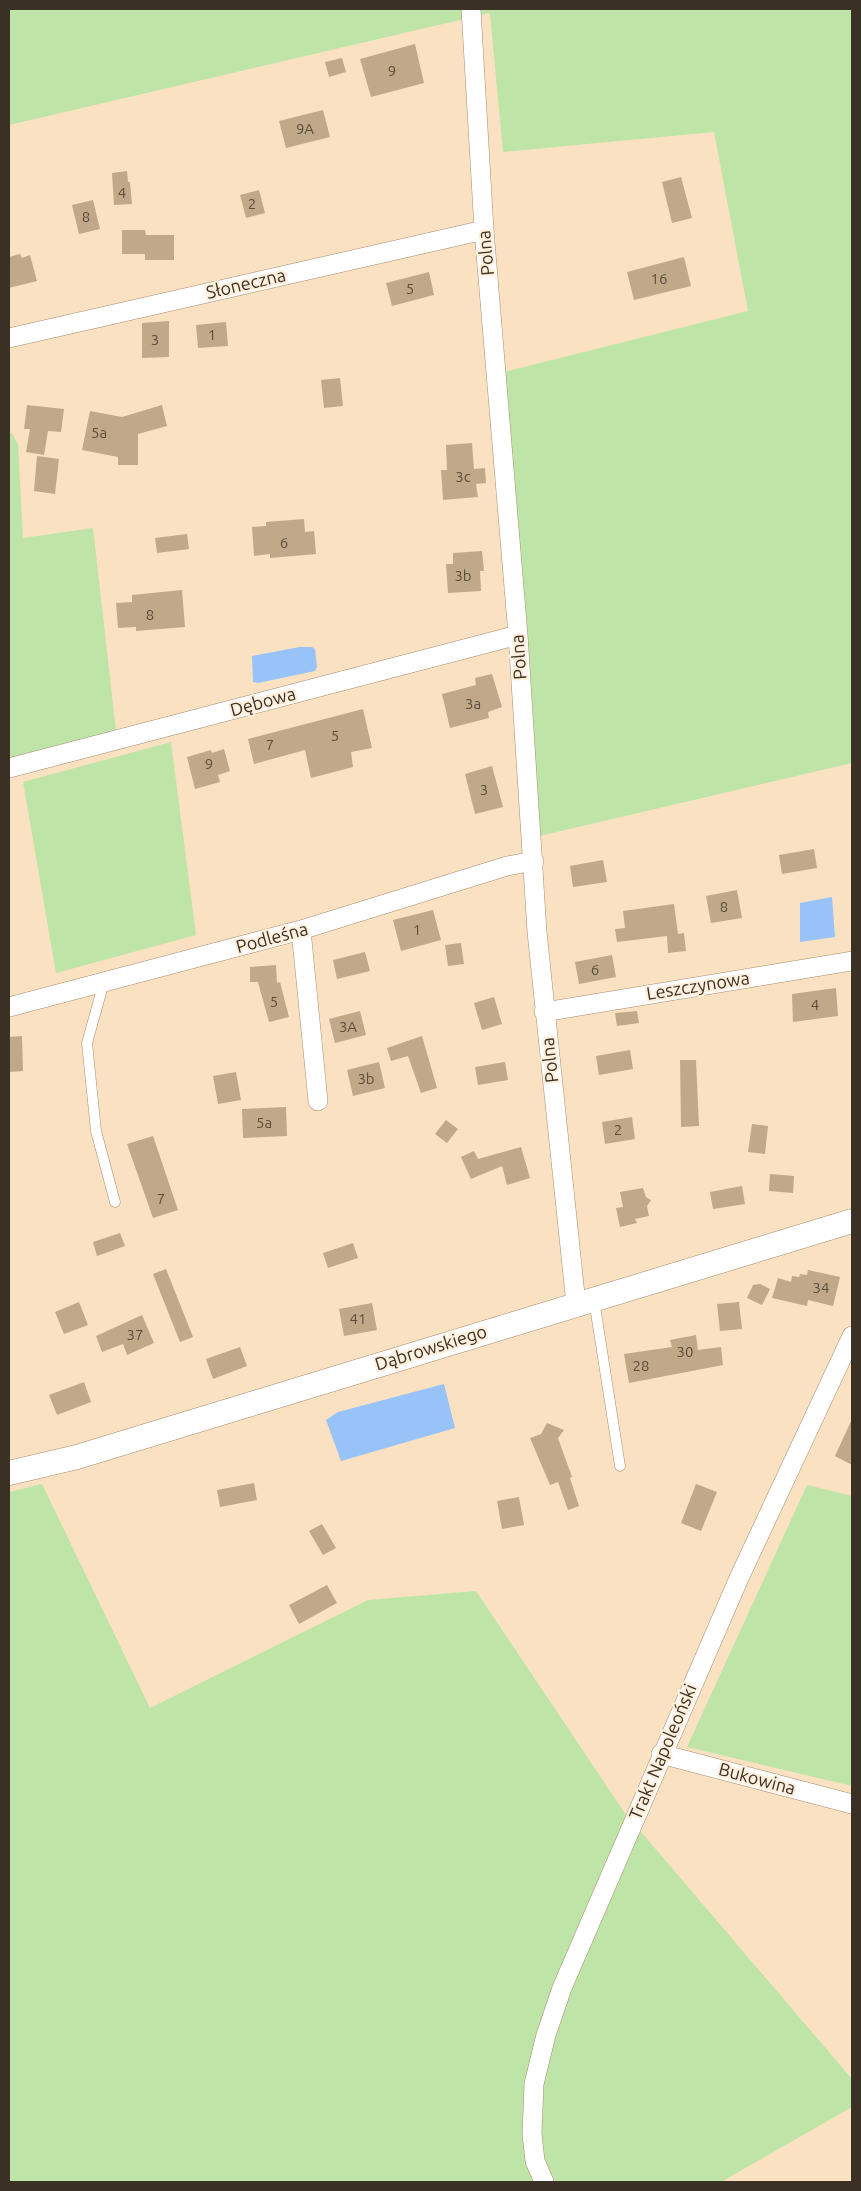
<!DOCTYPE html>
<html>
<head>
<meta charset="utf-8">
<style>
  body { margin:0 }
  #map { position:relative; width:861px; height:2191px; overflow:hidden; background:#fae1c1; font-family:Ubuntu,sans-serif }
  canvas { display:block }
  .frame { position:absolute; inset:0; border:10px solid #3a3024; pointer-events:none }
</style>
</head>
<body>
<div id="map">
<canvas width="861" height="2191"></canvas>
<div class="frame"></div>
</div>
<script>
const context = document.querySelector('canvas').getContext('2d');
context.lineJoin = 'round';
function fillPath(path, color) { context.fillStyle = color; context.fill(path, 'evenodd'); }
const poly = rows => new Path2D(rows.map(r => 'M' + r).join(''));
function stroke(path, color, width, dash) { context.strokeStyle = color; context.lineWidth = width; context.lineCap = dash ? 'butt' : 'round'; context.setLineDash(dash || []); context.stroke(path); }
function label(font, color, halo, rows, align = 'center') {
  context.font = font + ' Ubuntu,sans-serif'; context.lineWidth = 4.5; context.setLineDash([]); context.textBaseline = 'middle'; context.strokeStyle = halo; context.fillStyle = color; for (const [text, x, y, turn = 0] of rows) {
    context.save(); context.translate(x, y); context.rotate((+turn || 0) * Math.PI / 180); context.textAlign = isNaN(turn) ? turn : align; if (halo) context.strokeText(text, 0, 0); context.fillText(text, 0, 0); context.restore();
  }
}
fillPath(poly([
  [9,9,852,9,852,763,531,838,496,374,748,311,714,132,503,152,490,13,9,125],
  [12,433,18,445,23,538,93,528,117,740,9,765,9,434],
  [171,742,196,935,56,973,23,782],
  [42,1484,150,1708,368,1600,476,1591,624,1812,852,2079,852,2107,721,2182,9,2182,9,1492],
  [807,1485,852,1496,852,1786,687,1747]
]), '#bee5a7');
fillPath(poly([
  [300,647,312,647,315,649,317,667,315,671,258,683,253,682,252,656],
  [832,897,835,937,800,942,800,903],
  [444,1384,455,1428,341,1461,326,1420,338,1412]
]), '#97c3f9');
fillPath(poly([
  [415,44,424,83,371,97,360,59],
  [342,58,346,72,329,77,325,62],
  [323,110,330,137,286,148,279,121],
  [127,171,128,182,130,182,132,204,114,205,112,173],
  [681,177,692,218,672,223,662,182],
  [259,190,265,213,246,218,240,195],
  [93,200,100,229,79,234,72,205],
  [122,230,145,230,146,235,174,235,174,260,145,260,145,254,122,254],
  [20,254,22,258,30,255,37,281,9,288,9,257],
  [684,257,691,286,634,300,627,272],
  [429,272,434,295,392,306,386,283],
  [169,321,169,357,142,358,142,323],
  [226,322,228,346,198,348,196,325],
  [340,378,343,406,324,408,321,380],
  [27,405,64,409,61,432,48,431,44,455,26,452,30,429,24,429],
  [162,405,167,426,138,434,138,465,118,465,118,457,82,450,90,411,122,417],
  [472,443,474,469,485,468,486,483,476,484,478,497,443,500,441,470,447,470,446,445],
  [37,456,59,459,55,494,34,491],
  [304,519,305,532,314,531,316,554,270,558,270,554,254,556,252,527,266,526,266,522],
  [187,534,189,549,157,553,155,538],
  [482,551,484,571,480,571,481,591,448,593,446,564,453,564,453,553],
  [182,590,185,627,136,631,136,627,118,628,116,603,132,602,132,595],
  [492,674,502,707,488,712,489,718,450,728,442,694,476,685,475,678],
  [363,709,372,748,351,752,353,767,311,778,305,750,254,764,248,739],
  [224,749,230,771,218,775,220,782,195,789,187,757,211,750,212,753],
  [492,766,503,807,475,814,465,774],
  [814,849,817,868,782,874,779,855],
  [603,860,607,882,573,887,570,866],
  [737,890,742,918,711,923,706,896],
  [674,904,678,934,684,933,686,951,668,953,667,936,617,942,615,929,625,928,623,911],
  [433,910,441,940,401,951,393,920],
  [461,943,464,964,448,966,445,945],
  [365,952,370,971,337,979,333,960],
  [612,955,616,977,579,984,575,962],
  [276,965,277,983,280,982,289,1017,269,1022,258,982,250,982,250,967],
  [836,988,838,1016,793,1022,792,994],
  [494,997,502,1024,482,1030,474,1003],
  [360,1011,366,1035,335,1043,329,1019],
  [637,1011,639,1023,617,1026,615,1013],
  [22,1036,23,1071,9,1072,9,1037],
  [422,1036,437,1088,421,1093,408,1056,391,1061,387,1048],
  [630,1050,633,1069,599,1075,596,1056],
  [680,1060,696,1060,699,1126,681,1127],
  [379,1062,385,1088,353,1096,347,1070],
  [505,1062,508,1080,478,1085,475,1067],
  [236,1072,241,1100,218,1104,213,1076],
  [286,1107,287,1136,243,1138,242,1109],
  [632,1117,635,1139,605,1144,602,1122],
  [446,1120,458,1129,447,1143,435,1134],
  [752,1124,768,1126,765,1154,748,1152],
  [153,1136,178,1210,153,1218,127,1144],
  [521,1147,530,1178,507,1185,502,1166,471,1179,461,1157,474,1151,478,1159],
  [770,1174,794,1176,793,1193,769,1191],
  [742,1186,745,1204,713,1209,710,1192],
  [643,1188,646,1197,651,1200,647,1206,649,1216,635,1219,637,1223,620,1227,616,1208,623,1207,620,1192],
  [120,1233,125,1246,97,1256,93,1242],
  [353,1243,358,1258,328,1268,323,1253],
  [166,1269,193,1337,180,1342,153,1274],
  [808,1270,840,1277,833,1306,808,1300,807,1306,772,1298,778,1278,791,1282,792,1276,799,1277,800,1274,807,1275],
  [760,1284,770,1289,762,1305,747,1298,753,1285],
  [79,1302,88,1325,64,1334,55,1312],
  [739,1302,742,1329,720,1331,717,1304],
  [372,1303,377,1330,344,1336,339,1309],
  [142,1315,154,1343,127,1355,123,1344,102,1352,96,1336],
  [696,1335,698,1350,721,1347,723,1365,629,1383,624,1354,672,1347,670,1340],
  [240,1347,247,1366,213,1379,206,1359],
  [84,1382,91,1402,57,1415,49,1395],
  [852,1419,852,1465,835,1456],
  [547,1423,564,1430,558,1438,572,1477,570,1478,579,1506,568,1510,558,1482,550,1485,530,1438,541,1434],
  [254,1483,257,1500,220,1507,217,1490],
  [696,1484,717,1492,701,1531,681,1523],
  [519,1497,524,1525,502,1529,497,1501],
  [322,1524,336,1548,323,1555,309,1531],
  [327,1585,337,1603,299,1624,289,1605]
]), '#c0a889');
const service = poly([
  [104,982,87,1043,96,1131,115,1202],
  [594,1300,620,1466]
]);
const minor = poly([
  [471,9,484,230,518,635,537,932,576,1304],
  [9,338,484,230],
  [9,768,518,635],
  [301,930,318,1101],
  [9,1007,301,930,507,866,534,861],
  [544,1012,852,961],
  [661,1754,852,1804],
  [544,2182,535,2161,532,2134,534,2084,546,2035,562,1988,739,1578,852,1336]
]);
const tertiary = poly([
  [9,1473,77,1457,852,1221]
]);
stroke(service, '#a48d6f', 11);
stroke(minor, '#a48d6f', 20);
stroke(tertiary, '#a48d6f', 25);
stroke(service, '#fff', 10);
stroke(minor, '#fff', 19);
stroke(tertiary, '#fff', 24);
label('15px', '#5c4e3d', null, [
  ["9",392,71],
  ["9A",305,129],
  ["4",122,193],
  ["2",252,204],
  ["8",86,217],
  ["16",659,279],
  ["5",410,289],
  ["1",212,335],
  ["3",155,340],
  ["5a",99,433],
  ["3c",463,477],
  ["6",284,543],
  ["3b",463,576],
  ["8",150,615],
  ["3a",473,704],
  ["5",335,736],
  ["7",270,745],
  ["9",209,764],
  ["3",484,790],
  ["8",724,907],
  ["1",417,930],
  ["6",595,970],
  ["5",274,1002],
  ["4",815,1005],
  ["3A",348,1027],
  ["3b",366,1079],
  ["5a",264,1123],
  ["2",618,1130],
  ["7",161,1199],
  ["34",821,1288],
  ["41",358,1319],
  ["37",135,1335],
  ["30",685,1352],
  ["28",641,1366]
]);
label('18px', '#3a3024', '#fff0dd', [
  ["Polna",486,253,-95],
  ["Słoneczna",246,284,-13],
  ["Polna",519,657,-94],
  ["Dębowa",263,702,-15],
  ["Podleśna",272,938,-15],
  ["Leszczynowa",698,986,-9],
  ["Polna",550,1060,-96],
  ["Dąbrowskiego",431,1348,-17],
  ["Trakt Napoleoński",663,1752,-67],
  ["Bukowina",757,1779,15]
]);
</script>
</body>
</html>
